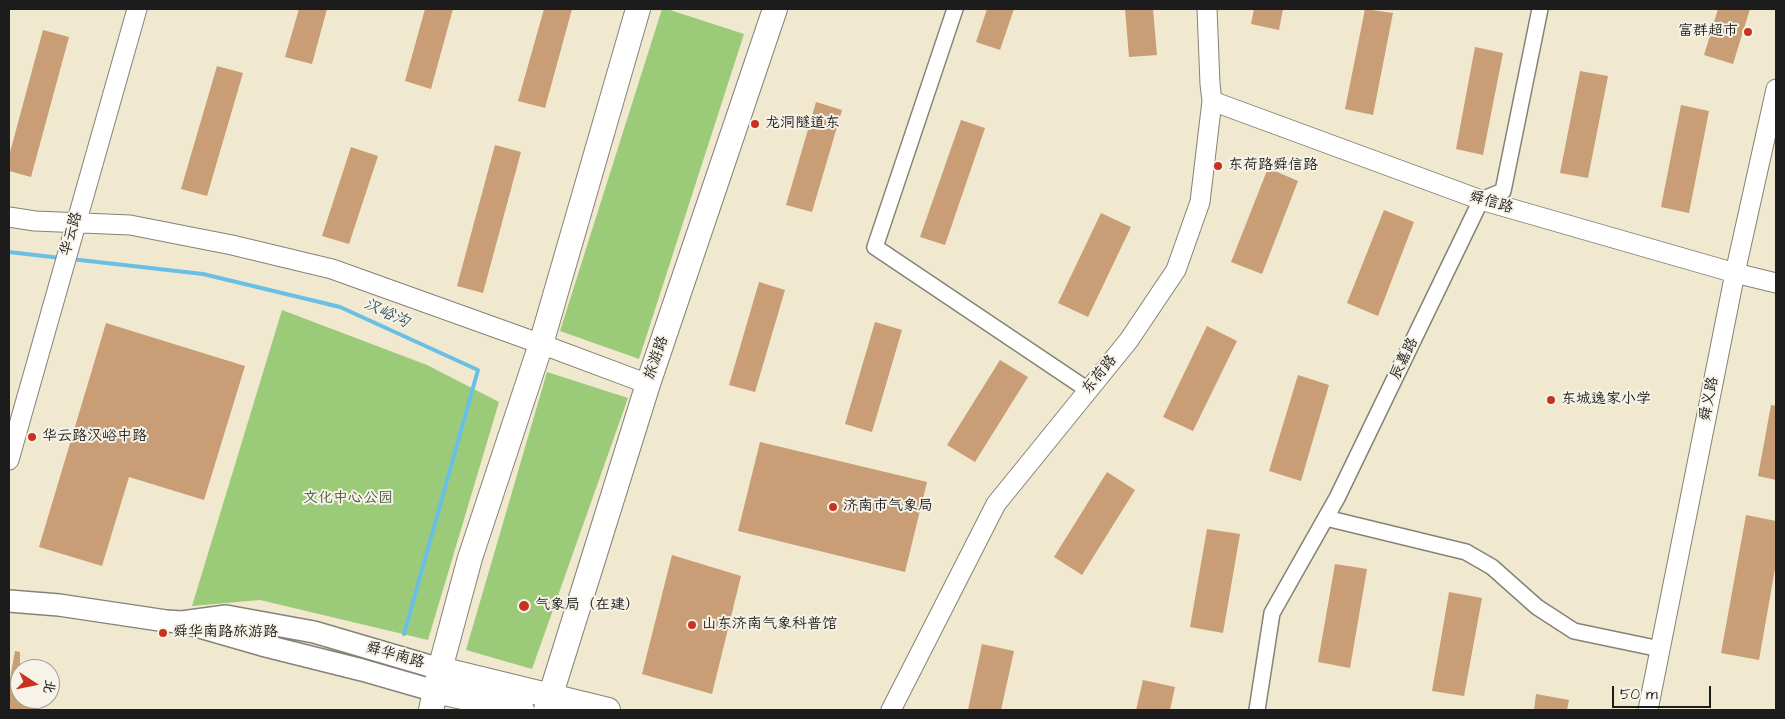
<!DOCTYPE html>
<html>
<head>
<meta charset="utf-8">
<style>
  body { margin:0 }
  #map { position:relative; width:1785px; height:719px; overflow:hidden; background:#f0e8cf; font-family:"Architects Daughter","LXGW WenKai TC",sans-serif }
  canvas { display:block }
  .frame { position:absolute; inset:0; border:10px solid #1c1c1c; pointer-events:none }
  .north { position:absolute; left:10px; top:659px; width:50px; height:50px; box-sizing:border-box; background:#f7f3e8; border:1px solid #9f9d96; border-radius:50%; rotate:101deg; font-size:14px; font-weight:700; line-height:20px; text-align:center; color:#1c1c1c }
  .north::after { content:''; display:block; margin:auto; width:18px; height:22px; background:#c8321e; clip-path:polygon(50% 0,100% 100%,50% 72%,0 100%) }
  .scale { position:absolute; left:1612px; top:686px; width:99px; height:22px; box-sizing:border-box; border:2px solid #1c1c1c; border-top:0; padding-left:6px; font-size:15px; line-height:18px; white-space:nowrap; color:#1c1c1c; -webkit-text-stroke:4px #f7f3e8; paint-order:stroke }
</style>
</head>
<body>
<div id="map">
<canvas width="1785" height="719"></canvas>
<div class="frame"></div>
<div class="north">北</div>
<div class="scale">50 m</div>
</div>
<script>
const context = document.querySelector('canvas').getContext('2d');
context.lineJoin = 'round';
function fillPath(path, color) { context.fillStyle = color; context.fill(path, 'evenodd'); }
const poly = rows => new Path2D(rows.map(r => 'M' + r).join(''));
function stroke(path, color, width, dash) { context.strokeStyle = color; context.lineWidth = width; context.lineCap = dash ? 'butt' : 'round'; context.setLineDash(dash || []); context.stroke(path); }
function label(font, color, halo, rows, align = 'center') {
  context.font = font + ' "Architects Daughter","LXGW WenKai TC",sans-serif'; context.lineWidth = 4; context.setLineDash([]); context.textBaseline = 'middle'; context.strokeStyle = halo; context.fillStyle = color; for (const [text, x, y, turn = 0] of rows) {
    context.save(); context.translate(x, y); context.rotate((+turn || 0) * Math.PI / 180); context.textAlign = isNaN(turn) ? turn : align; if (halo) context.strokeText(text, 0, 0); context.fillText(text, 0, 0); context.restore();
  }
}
fillPath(poly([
  [662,9,667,9,744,34,639,359,560,331],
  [282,310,427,365,499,402,428,640,260,600,192,606],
  [547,372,628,398,532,669,466,650]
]), '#9bcb79');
stroke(poly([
  [9,252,61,258],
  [71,259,203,274,340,307,478,370,404,634]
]), '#69bfe5', 4);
fillPath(poly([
  [299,9,327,9,312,64,285,57],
  [425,9,453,9,431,89,405,81],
  [544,9,572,9,545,108,518,101],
  [987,9,1014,9,1000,50,976,42],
  [1125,9,1153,9,1157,55,1129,57],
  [1254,9,1283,9,1279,30,1251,24],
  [1365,9,1393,13,1373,115,1345,109],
  [1718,9,1750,9,1733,64,1704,55],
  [43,30,69,37,31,177,9,171,9,156],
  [1475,47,1503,53,1483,155,1456,149],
  [217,66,243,73,207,196,181,189],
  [1580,71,1608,76,1588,178,1560,173],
  [816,102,842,110,812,212,786,205],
  [1681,105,1709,111,1689,213,1661,207],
  [961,120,985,128,945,245,920,237],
  [495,145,521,152,483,293,457,286],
  [351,147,378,156,349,244,322,236],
  [1268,168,1298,181,1262,274,1231,262],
  [1384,210,1414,222,1378,316,1347,303],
  [1101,213,1131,227,1088,317,1058,303],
  [759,282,785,290,755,392,729,385],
  [875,322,902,330,872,432,845,424],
  [106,323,245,366,204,500,129,477,102,566,39,547],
  [1207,326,1237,341,1193,431,1163,417],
  [1000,360,1028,377,975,462,947,445],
  [1298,375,1329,385,1301,481,1269,471],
  [1771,405,1776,406,1776,480,1758,476],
  [760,442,927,482,905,572,738,531],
  [1107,472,1135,490,1082,575,1054,557],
  [1746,515,1776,521,1776,563,1759,660,1721,653],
  [1207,529,1240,534,1223,633,1190,627],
  [672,555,741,576,712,694,642,674],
  [1335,564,1367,569,1350,668,1318,662],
  [1449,592,1482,598,1464,696,1432,691],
  [982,644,1014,651,1001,710,968,710],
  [15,651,20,652,20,699,34,699,32,710,9,710,9,684],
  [1143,680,1175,687,1170,710,1136,710],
  [1536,694,1569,700,1567,710,1534,710]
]), '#c99e76');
const minor = poly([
  [955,9,875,247,1088,390],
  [1326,518,1466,552,1492,567,1537,607,1574,631,1660,649],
  [1257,710,1272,613,1337,498,1481,200,1503,191,1540,9]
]);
const tertiary = poly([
  [1212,101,1481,200,1735,273,1776,283],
  [9,217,35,221,130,225,232,245,332,269,541,344,648,384],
  [9,460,137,9],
  [891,710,996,504,1129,340,1176,270,1200,202,1212,101,1210,84,1207,9],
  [1648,710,1735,273,1776,89]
]);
const secondary = poly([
  [9,601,59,605,166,621,182,622,226,616,314,632,440,669],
  [189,624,262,645,362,670,435,691]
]);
const primary = poly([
  [440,669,608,710],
  [435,691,522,710],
  [431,710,440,669,470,558,541,344,638,9],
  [546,710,648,384,775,9]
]);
stroke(minor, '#868276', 18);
stroke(tertiary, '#868276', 21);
stroke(secondary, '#868276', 24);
stroke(primary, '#868276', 26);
stroke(minor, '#fff', 15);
stroke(tertiary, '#fff', 19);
stroke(secondary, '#fff', 21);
stroke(primary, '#fff', 24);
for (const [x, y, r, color] of [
  [1748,32,5,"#c8321e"],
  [755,124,5,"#c8321e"],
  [1218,166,5,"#c8321e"],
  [1551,400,5,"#c8321e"],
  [32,437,5,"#c8321e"],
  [833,507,5,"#c8321e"],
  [524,606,6,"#c8321e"],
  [692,625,5,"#c8321e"],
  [163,633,5,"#c8321e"]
]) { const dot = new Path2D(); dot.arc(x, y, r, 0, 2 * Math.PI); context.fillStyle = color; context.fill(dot); stroke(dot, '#f7f3e8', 2); }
label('15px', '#1c1c1c', '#f7f3e8', [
  ["富群超市",1738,32,"right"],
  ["龙洞隧道东",765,124],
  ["东荷路舜信路",1228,166],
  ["东城逸家小学",1561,400],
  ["华云路汉峪中路",42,437],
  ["济南市气象局",843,507],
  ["气象局（在建）",535,606],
  ["山东济南气象科普馆",702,625],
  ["舜华南路旅游路",173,633]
], 'left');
label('15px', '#1c1c1c', '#f7f3e8', [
  ["舜信路",1491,203,17],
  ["华云路",72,234,-74],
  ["旅游路",657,358,-71],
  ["辰嘉路",1405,359,-64],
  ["东荷路",1100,375,-51],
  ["舜义路",1710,399,-79],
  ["舜华南路",395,656,16]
]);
label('15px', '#48593d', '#f7f3e8', [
  ["文化中心公园",348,499]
]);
label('italic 16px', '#375562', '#f7f3e8', [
  ["汉峪沟",386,314,25]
]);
</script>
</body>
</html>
